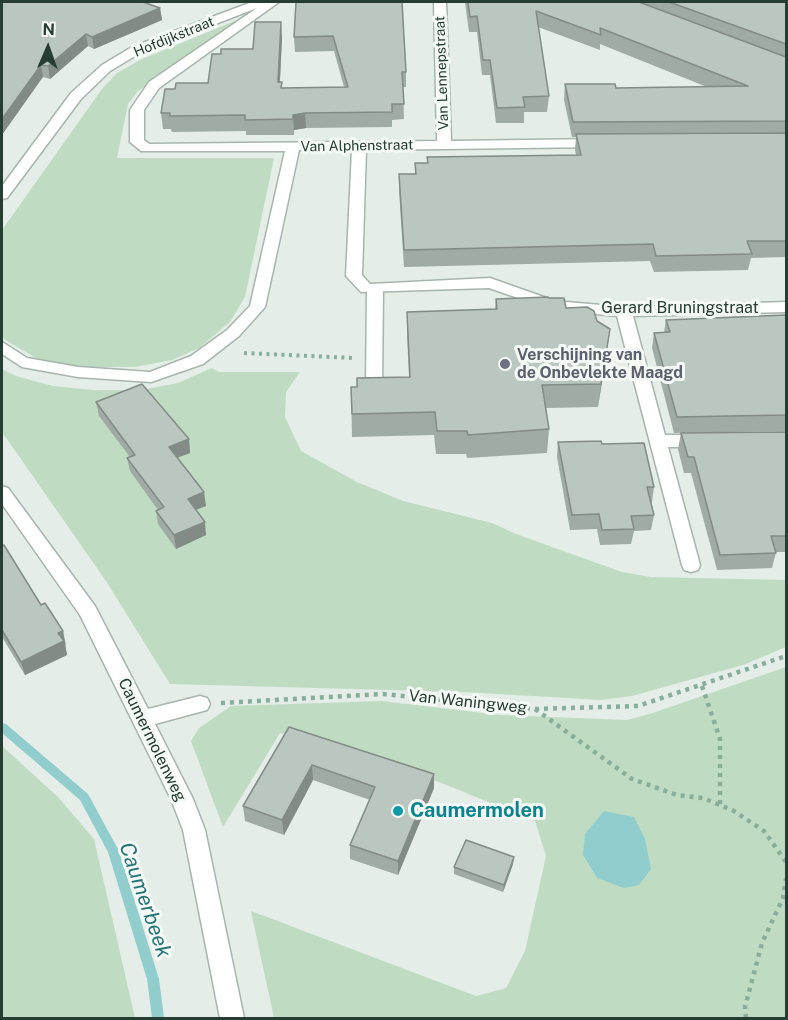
<!DOCTYPE html>
<html>
<head>
<meta charset="utf-8">
<style>
  body { margin:0 }
  #map { position:relative; width:788px; height:1020px; overflow:hidden; background:#e4ede7; font-family:"Public Sans",sans-serif }
  canvas { display:block }
  .frame { position:absolute; inset:0; border:3px solid #253d32; pointer-events:none }
  .north { position:absolute; left:18px; top:18px; width:60px; height:60px; -webkit-text-stroke:4px #f5f9f6; paint-order:stroke; rotate:2deg; font-size:16px; font-weight:700; line-height:24px; text-align:center; color:#253d32 }
  .north::after { content:''; display:block; margin:auto; width:21px; height:27px; background:#253d32; clip-path:polygon(50% 0,100% 100%,50% 72%,0 100%) }
</style>
</head>
<body>
<div id="map">
<canvas width="788" height="1020"></canvas>
<div class="frame"></div>
<div class="north">N</div>
</div>
<script>
const context = document.querySelector('canvas').getContext('2d');
context.lineJoin = 'round';
function fillPath(path, color) { context.fillStyle = color; context.fill(path, 'evenodd'); }
const poly = rows => new Path2D(rows.map(r => 'M' + r).join(''));
function stroke(path, color, width, dash) { context.strokeStyle = color; context.lineWidth = width; context.lineCap = dash ? 'butt' : 'round'; context.setLineDash(dash || []); context.stroke(path); }
function label(font, color, halo, rows, align = 'center') {
  context.font = font + ' "Public Sans",sans-serif'; context.lineWidth = 6; context.setLineDash([]); context.textBaseline = 'middle'; context.strokeStyle = halo; context.fillStyle = color; for (const [text, x, y, turn = 0] of rows) {
    context.save(); context.translate(x, y); context.rotate((+turn || 0) * Math.PI / 180); context.textAlign = isNaN(turn) ? turn : align; if (halo) context.strokeText(text, 0, 0); context.fillText(text, 0, 0); context.restore();
  }
}
fillPath(poly([
  [254,13,138,91,128,104,117,158,274,158,245,297,230,322,199,348,172,360,135,367,88,367,43,362,7,341,2,337,2,230,102,89,117,73,142,59],
  [212,368,219,372,300,372,286,392,285,417,301,451,357,482,403,501,492,523,516,534,622,572,651,577,786,580,786,647,743,665,632,696,601,700,463,692,170,684,106,581,2,432,2,369,16,376,53,386,93,390,142,390,178,383],
  [786,667,786,1018,274,1018,251,911,476,996,506,988,525,951,546,856,535,821,439,782,280,733,223,827,191,741,199,728,231,706,382,701,500,715,627,720,653,713],
  [604,811,597,878,583,855],
  [2,746,58,797,94,839,135,1018,2,1018]
]), '#bfdcc2');
fillPath(poly([
  [604,811,634,817,645,839,651,869,639,885,624,888,597,878,583,855,585,834]
]), '#90cdcc');
fillPath(poly([
  [2,723,6,724,88,794,119,851,159,979,164,1018,152,1018,147,979,108,852,80,800,2,733,2,723]
]), '#90cdcc');
const service = poly([
  [375,284,383,289,382,387,380,391,374,392,368,391,366,387,367,289,375,284]
]);
const minor = poly([
  [252,2,279,2,159,88,144,110,144,140,149,144,437,141,434,2,446,2,451,141,600,139,607,143,600,147,366,150,362,275,370,284,490,278,555,301,624,307,786,302,786,312,633,316,665,435,702,435,708,437,711,441,708,445,702,447,668,447,700,565,698,570,691,572,684,570,682,565,617,316,553,310,489,288,361,292,346,276,352,150,299,150,265,307,239,336,203,364,151,382,78,377,22,367,2,354,2,342,27,358,78,367,150,372,191,356,227,330,250,306,285,151,141,151,130,142,130,110,149,82,257,8,140,53,110,71,81,99,7,198,2,199,2,186,71,93,102,65,132,47,252,2],
  [2,486,8,488,95,606,148,709,200,696,207,698,210,704,207,710,155,724,193,799,205,830,244,1018,220,1018,183,830,171,799,80,615,2,504,2,486]
]);
stroke(service, '#a7b5ad', 3);
stroke(minor, '#a7b5ad', 3);
stroke(poly([
  [244,353,353,358]
]), '#87ae9b', 4, [3, 4.5]);
stroke(poly([
  [702,686,720,739,720,805],
  [221,703,383,694,535,709,638,706,786,656],
  [535,709,632,779,677,795,703,798,734,811,764,831,786,862],
  [746,1018,745,1007,762,943,783,898,786,878]
]), '#87ae9b', 4.5, [4, 5]);
fillPath(service, '#fff');
fillPath(minor, '#fff');
fillPath(poly([
  [2,2,160,8,162,20,94,49,88,46,50,79,43,77],
  [296,2,406,72,406,87,403,87,404,119,392,120,392,127,306,128,294,130,294,135,246,135,246,131,172,132,171,129,163,129,161,113,175,89,208,83,221,54,253,49,282,37,280,82,282,82,282,88,344,87,334,51,295,52,294,37],
  [465,2,786,2,786,257,751,258,748,270,654,272,650,261,404,267,399,190,399,174,415,174,415,163,427,163,427,157,576,155,575,150,576,137,572,137,564,100,565,84,616,88,707,87,600,44,600,50,538,27,549,96,547,112,524,112,524,123,496,123,490,75,482,75,477,32,469,32],
  [549,298,566,308,597,321,610,329,598,407,546,408,549,429,547,453,467,458,466,454,436,454,434,435,352,437,351,387,357,387,409,377,407,335,407,312,495,309,496,299],
  [786,315,786,431,674,433,652,348,654,333,664,332,666,320],
  [96,402,189,439,190,453,177,458,206,506,196,510,206,535,176,549,158,524,156,511,158,510,130,471,127,458,130,457,99,416],
  [786,432,786,552,776,552,772,568,717,570,691,473,684,473,678,449,681,433],
  [558,442,602,444,654,487,652,502,650,502,654,515,651,530,634,531,631,544,600,545,597,529,570,530,557,457],
  [2,546,41,605,63,631,66,645,65,645,67,655,25,675,2,637],
  [289,727,434,788,398,875,350,859,350,845,370,800,313,780,284,835,245,821,243,806],
  [513,864,503,892,454,874,454,867]
]), '#a0aba5');
fillPath(poly([
  [160,8,162,20,94,49,92,37],
  [281,22,282,37,279,98,278,82],
  [86,34,88,46,50,79,48,66],
  [41,65,43,77,2,135,2,119],
  [305,113,306,128,294,130,294,135,293,115],
  [610,329,607,351,598,407,601,384],
  [189,439,190,453,171,460,169,447],
  [204,492,206,506,189,512,188,499],
  [205,522,206,535,176,549,174,535],
  [63,631,67,655,25,675,21,662,58,633],
  [312,765,313,780,284,835,282,820],
  [434,774,434,788,398,875,398,861],
  [514,857,513,864,503,892,504,885]
]), '#828b86');
const building = poly([
  [2,2,143,2,160,8,92,37,86,34,48,66,41,65,2,119,2,2],
  [296,2,402,2,406,72,402,72,404,104,392,104,392,112,305,113,293,115,293,119,245,120,245,115,170,116,170,113,161,113,165,89,175,89,176,83,208,83,212,54,221,54,221,49,253,49,255,22,281,22,278,82,282,82,281,88,348,87,333,36,294,37,296,2],
  [468,2,639,2,786,57,786,121,573,122,565,84,615,84,616,88,748,86,600,28,601,35,536,11,549,96,523,97,525,107,497,108,490,60,483,60,477,16,470,17,468,2],
  [669,2,786,2,786,44,669,2],
  [786,133,786,241,747,241,752,254,656,256,653,244,404,250,399,174,416,174,415,163,428,163,427,157,581,155,576,134,786,133],
  [548,297,549,298,564,298,566,308,587,307,594,311,597,321,610,329,601,384,542,385,549,429,468,435,467,431,437,431,435,412,352,414,351,387,357,387,357,378,410,377,407,312,497,309,496,299,548,297],
  [786,315,786,415,677,417,654,333,670,332,666,320,786,315],
  [142,384,189,439,169,447,204,492,188,499,205,522,174,535,156,511,164,507,127,458,135,455,96,402,142,384],
  [786,432,786,536,771,536,776,553,720,555,694,457,688,457,681,433,786,432],
  [601,441,602,444,644,443,654,487,647,487,654,515,631,516,634,529,602,530,599,514,572,515,558,442,601,441],
  [4,545,41,605,45,603,63,631,58,633,64,641,21,662,2,630,2,546,4,545],
  [289,727,434,774,398,861,350,845,375,787,312,765,282,820,243,806,289,727],
  [466,840,514,857,504,885,454,867,466,840]
]);
fillPath(building, '#bac7c0');
stroke(building, '#828b86', 1.5);
for (const [x, y, r, color] of [
  [505,364,6,"#6b7280"],
  [398,811,6,"#0f9aa8"]
]) { const dot = new Path2D(); dot.arc(x, y, r, 0, 2 * Math.PI); context.fillStyle = color; context.fill(dot); stroke(dot, '#f5f9f6', 2); }
label('14px', '#253d32', '#f5f9f6', [
  ["Hofdijkstraat",174,37,-22],
  ["Van Lennepstraat",442,73,-92],
  ["Van Alphenstraat",357,146,-1]
]);
label('16px', '#253d32', '#f5f9f6', [
  ["Gerard Bruningstraat",680,308],
  ["Van Waningweg",468,702,6],
  ["Caumermolenweg",152,740,64]
]);
label('bold 16px', '#5b616d', '#f5f9f6', [
  ["Verschijning van",517,355],
  ["de Onbevlekte Maagd",517,373]
], 'left');
label('bold 20px', '#0d838f', '#f5f9f6', [
  ["Caumermolen",410,811]
], 'left');
label('italic 21px', '#237575', '#f5f9f6', [
  ["Caumerbeek",145,900,71]
]);
</script>
</body>
</html>
